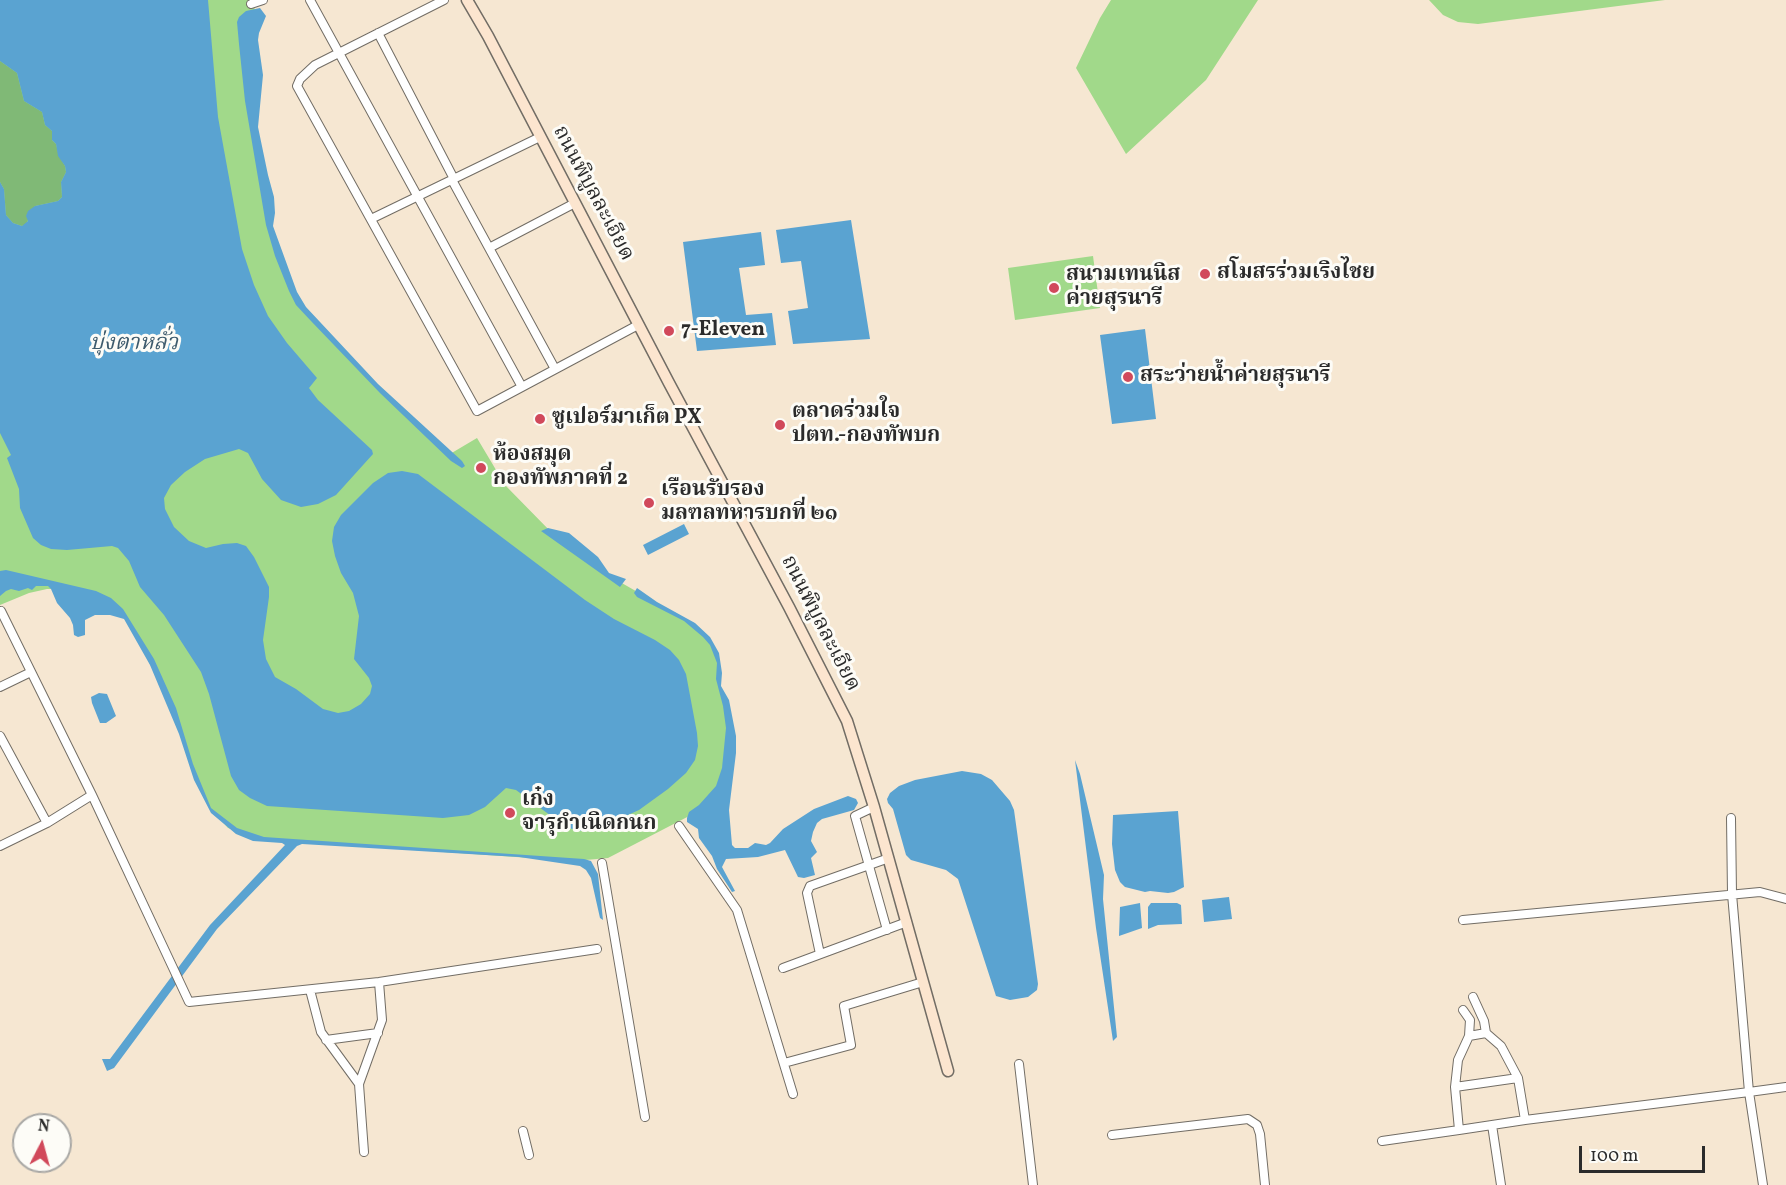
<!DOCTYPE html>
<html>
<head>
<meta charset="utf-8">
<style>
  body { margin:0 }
  #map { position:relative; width:1786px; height:1185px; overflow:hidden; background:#f6e7d2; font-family:Vollkorn,serif }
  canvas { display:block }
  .north { position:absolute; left:12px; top:1113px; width:60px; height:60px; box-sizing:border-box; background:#fdfcf7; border:2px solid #a9a8a5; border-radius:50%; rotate:6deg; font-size:16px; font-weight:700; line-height:24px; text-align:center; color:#2b2b2b }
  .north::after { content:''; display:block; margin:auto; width:21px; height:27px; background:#d1495b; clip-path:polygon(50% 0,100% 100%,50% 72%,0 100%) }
  .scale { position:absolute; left:1579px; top:1146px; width:126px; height:27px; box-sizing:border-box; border:3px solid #2b2b2b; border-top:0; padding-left:8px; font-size:18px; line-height:21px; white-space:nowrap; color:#2b2b2b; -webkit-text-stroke:4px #fdfcf7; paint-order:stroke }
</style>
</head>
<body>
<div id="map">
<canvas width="1786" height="1185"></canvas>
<div class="north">N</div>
<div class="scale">100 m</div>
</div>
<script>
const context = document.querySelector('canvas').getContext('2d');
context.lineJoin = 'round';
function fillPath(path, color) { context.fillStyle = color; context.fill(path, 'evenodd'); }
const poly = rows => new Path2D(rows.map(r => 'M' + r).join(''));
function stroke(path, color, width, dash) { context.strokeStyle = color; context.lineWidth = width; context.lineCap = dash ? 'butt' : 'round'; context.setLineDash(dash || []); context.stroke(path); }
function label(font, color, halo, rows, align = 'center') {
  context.font = font + ' Vollkorn,"Noto Serif Thai",serif'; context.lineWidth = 6; context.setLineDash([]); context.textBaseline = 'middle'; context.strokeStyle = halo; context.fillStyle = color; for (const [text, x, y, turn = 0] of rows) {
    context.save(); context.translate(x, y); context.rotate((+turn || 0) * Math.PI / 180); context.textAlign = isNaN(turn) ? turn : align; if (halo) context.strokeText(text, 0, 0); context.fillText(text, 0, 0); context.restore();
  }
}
fillPath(poly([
  [0,0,253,0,255,11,241,19,270,227,298,300,355,364,450,454,477,438,505,485,553,534,620,582,683,618,702,631,714,650,718,660,720,687,730,732,718,789,693,814,608,858,574,861,269,840,228,828,210,808,200,788,178,720,128,620,73,589,47,589,29,593,0,605],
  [1111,0,1258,0,1206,80,1126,154,1076,68,1100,18],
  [1429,0,1665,0,1478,24,1458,22,1443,15],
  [1093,256,1100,308,1015,320,1008,268]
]), '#a1d98a');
fillPath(poly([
  [0,61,17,73,24,101,42,112,45,125,52,131,52,140,56,144,59,156,65,166,66,172,61,182,62,197,58,201,35,206,26,224,22,226,13,223,6,215,4,189,0,182]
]), '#80b976');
fillPath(poly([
  [0,0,208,0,218,117,242,249,254,285,268,316,287,343,317,378,309,388,318,400,372,450,373,454,336,495,318,504,301,507,281,500,262,479,248,453,239,449,205,459,185,472,171,485,164,498,165,509,174,527,189,541,206,548,223,544,237,543,246,546,254,557,269,587,269,597,263,640,266,659,275,677,296,689,323,709,338,713,349,711,361,704,370,694,372,686,369,678,354,659,359,616,353,593,341,573,335,556,332,541,334,527,341,515,373,483,388,473,402,471,418,474,585,600,614,619,655,640,670,650,679,660,686,674,697,733,698,746,695,760,686,773,668,789,639,810,619,819,600,828,579,831,566,827,516,790,506,788,485,807,469,815,443,818,267,806,250,798,239,790,231,776,209,694,201,672,164,615,140,587,129,561,118,548,112,546,67,550,51,549,41,545,33,538,20,508,19,489,7,458,11,455,0,433,0,182,4,189,6,215,13,223,22,226,28,221,26,216,28,211,35,206,58,201,62,197,61,182,66,172,65,166,58,156,56,144,52,140,52,131,45,125,42,112,24,101,17,73,0,61],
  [260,8,266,16,259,33,258,40,263,75,258,127,268,175,274,197,275,213,273,226,297,292,306,307,378,384,462,461,465,466,462,468,451,461,380,393,311,321,296,305,289,291,275,256,266,225,245,101,239,44,237,22,239,17,246,11],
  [851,220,870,339,793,344,788,311,808,308,801,261,781,263,776,230],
  [761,232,765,265,739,268,746,315,772,313,776,345,697,351,683,242],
  [1145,329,1156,419,1112,424,1100,335],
  [684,524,689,534,648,555,643,545],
  [548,528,569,533,598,557,609,573,626,579,620,587,541,531],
  [6,570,96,591,111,598,123,609,154,659,176,708,193,764,211,808,237,828,264,837,584,859,591,861,598,874,603,920,600,918,591,878,586,870,580,866,519,857,302,844,297,846,217,929,114,1068,107,1071,102,1059,110,1059,210,925,285,845,282,843,253,841,236,834,211,813,194,780,179,734,150,665,124,619,110,615,95,615,85,620,85,635,78,637,74,635,73,625,70,618,57,603,51,589,48,586,36,586,32,590,28,588,19,591,11,589,6,591,0,596,0,571],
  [637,588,657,602,695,623,710,637,719,653,722,673,721,686,729,700,736,736,736,753,729,810,732,845,735,848,748,848,755,843,766,845,770,843,783,829,814,809,848,796,856,799,858,803,854,810,822,819,817,823,813,832,811,841,817,852,811,858,815,875,804,878,798,877,785,850,758,857,726,859,722,867,735,891,732,892,717,869,712,856,699,838,698,829,687,822,687,818,689,812,699,805,716,786,722,768,726,728,723,706,716,679,717,663,710,645,703,637,684,621,637,597,634,593],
  [99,693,107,694,116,716,106,723,100,723,92,703,91,697],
  [1075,760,1080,774,1104,875,1103,899,1117,1037,1113,1041,1096,928],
  [962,771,981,774,992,780,1010,801,1014,810,1038,984,1037,990,1028,997,1010,1000,996,996,958,879,946,870,911,860,906,855,893,809,888,803,887,799,890,793,899,786,915,780],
  [1178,811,1184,887,1174,892,1168,893,1150,891,1145,892,1125,887,1120,882,1115,870,1112,844,1113,815],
  [1229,897,1232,919,1204,922,1202,900],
  [1140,903,1142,928,1119,936,1120,907],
  [1151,903,1177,903,1181,905,1182,924,1158,925,1148,929,1148,907]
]), '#5aa3d1');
const street = poly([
  [310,0,522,387],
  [444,0,315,65,300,79,297,86,477,411,638,325],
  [251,4,263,0],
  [378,33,454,179],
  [452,180,555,369],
  [371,219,540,137],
  [489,248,575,203],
  [1,611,92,795,189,1002,379,982,597,949],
  [0,687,31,672],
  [0,736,47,823],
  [874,807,855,816,887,930],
  [679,826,737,910,793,1094],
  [0,846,47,823,92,795],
  [602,863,645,1117],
  [1463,920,1760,892,1786,899],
  [820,954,807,893,810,886,889,858],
  [783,968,907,922],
  [310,990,321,1032,359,1084,364,1152],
  [1473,997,1484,1021,1486,1033],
  [1463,1010,1470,1020,1469,1036],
  [326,1040,378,1033],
  [784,1063,851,1045,844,1006,923,982],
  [1019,1064,1033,1185],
  [359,1084,382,1020,379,982],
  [1455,1087,1518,1078],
  [1525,1120,1459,1130,1455,1087,1458,1060,1469,1036,1486,1033,1501,1046,1518,1078,1525,1120,1749,1092,1732,894,1731,818],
  [1492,1125,1501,1185],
  [523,1131,529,1155],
  [1112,1135,1248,1119,1257,1125,1260,1134,1265,1185],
  [1382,1141,1459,1130],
  [1763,1185,1749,1092,1786,1087]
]);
const secondary = poly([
  [467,0,488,36,669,383,789,607,847,721,874,807,948,1071]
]);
stroke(street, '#726d65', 10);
stroke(secondary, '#726d65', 13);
stroke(street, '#fff', 8);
stroke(secondary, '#fce5cf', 10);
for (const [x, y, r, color] of [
  [1205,274,6,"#d1495b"],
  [1054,288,6,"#d1495b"],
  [669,331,6,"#d1495b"],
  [1128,377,6,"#d1495b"],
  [540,419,6,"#d1495b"],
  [780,425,6,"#d1495b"],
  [481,468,6,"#d1495b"],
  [649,503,6,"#d1495b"],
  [510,813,6,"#d1495b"]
]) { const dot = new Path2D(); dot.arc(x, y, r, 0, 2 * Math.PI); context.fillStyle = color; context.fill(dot); stroke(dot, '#fdfcf7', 2); }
label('21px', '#2b2b2b', '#fdfcf7', [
  ["ถนนพิบูลละเอียด",592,194,62],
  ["ถนนพิบูลละเอียด",819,624,63]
]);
label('bold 21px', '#2b2b2b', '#fdfcf7', [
  ["สโมสรร่วมเริงไชย",1217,274],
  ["สนามเทนนิส",1066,276],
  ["ค่ายสุรนารี",1066,300],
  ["7-Eleven",681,331],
  ["สระว่ายนํ้าค่ายสุรนารี",1140,377],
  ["ตลาดร่วมใจ",792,413],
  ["ปตท.-กองทัพบก",792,437],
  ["ซูเปอร์มาเก็ต PX",552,419],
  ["ห้องสมุด",493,456],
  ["กองทัพภาคที่ 2",493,480],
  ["เรือนรับรอง",661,491],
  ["มลฑลทหารบกที่ ๒๑",661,515],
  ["เก๋ง",522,801],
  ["จารุกำเนิดกนก",522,825]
], 'left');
label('italic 22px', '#3e5b6d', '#fdfcf7', [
  ["บุ่งตาหลั่ว",134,345]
]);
</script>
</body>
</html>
